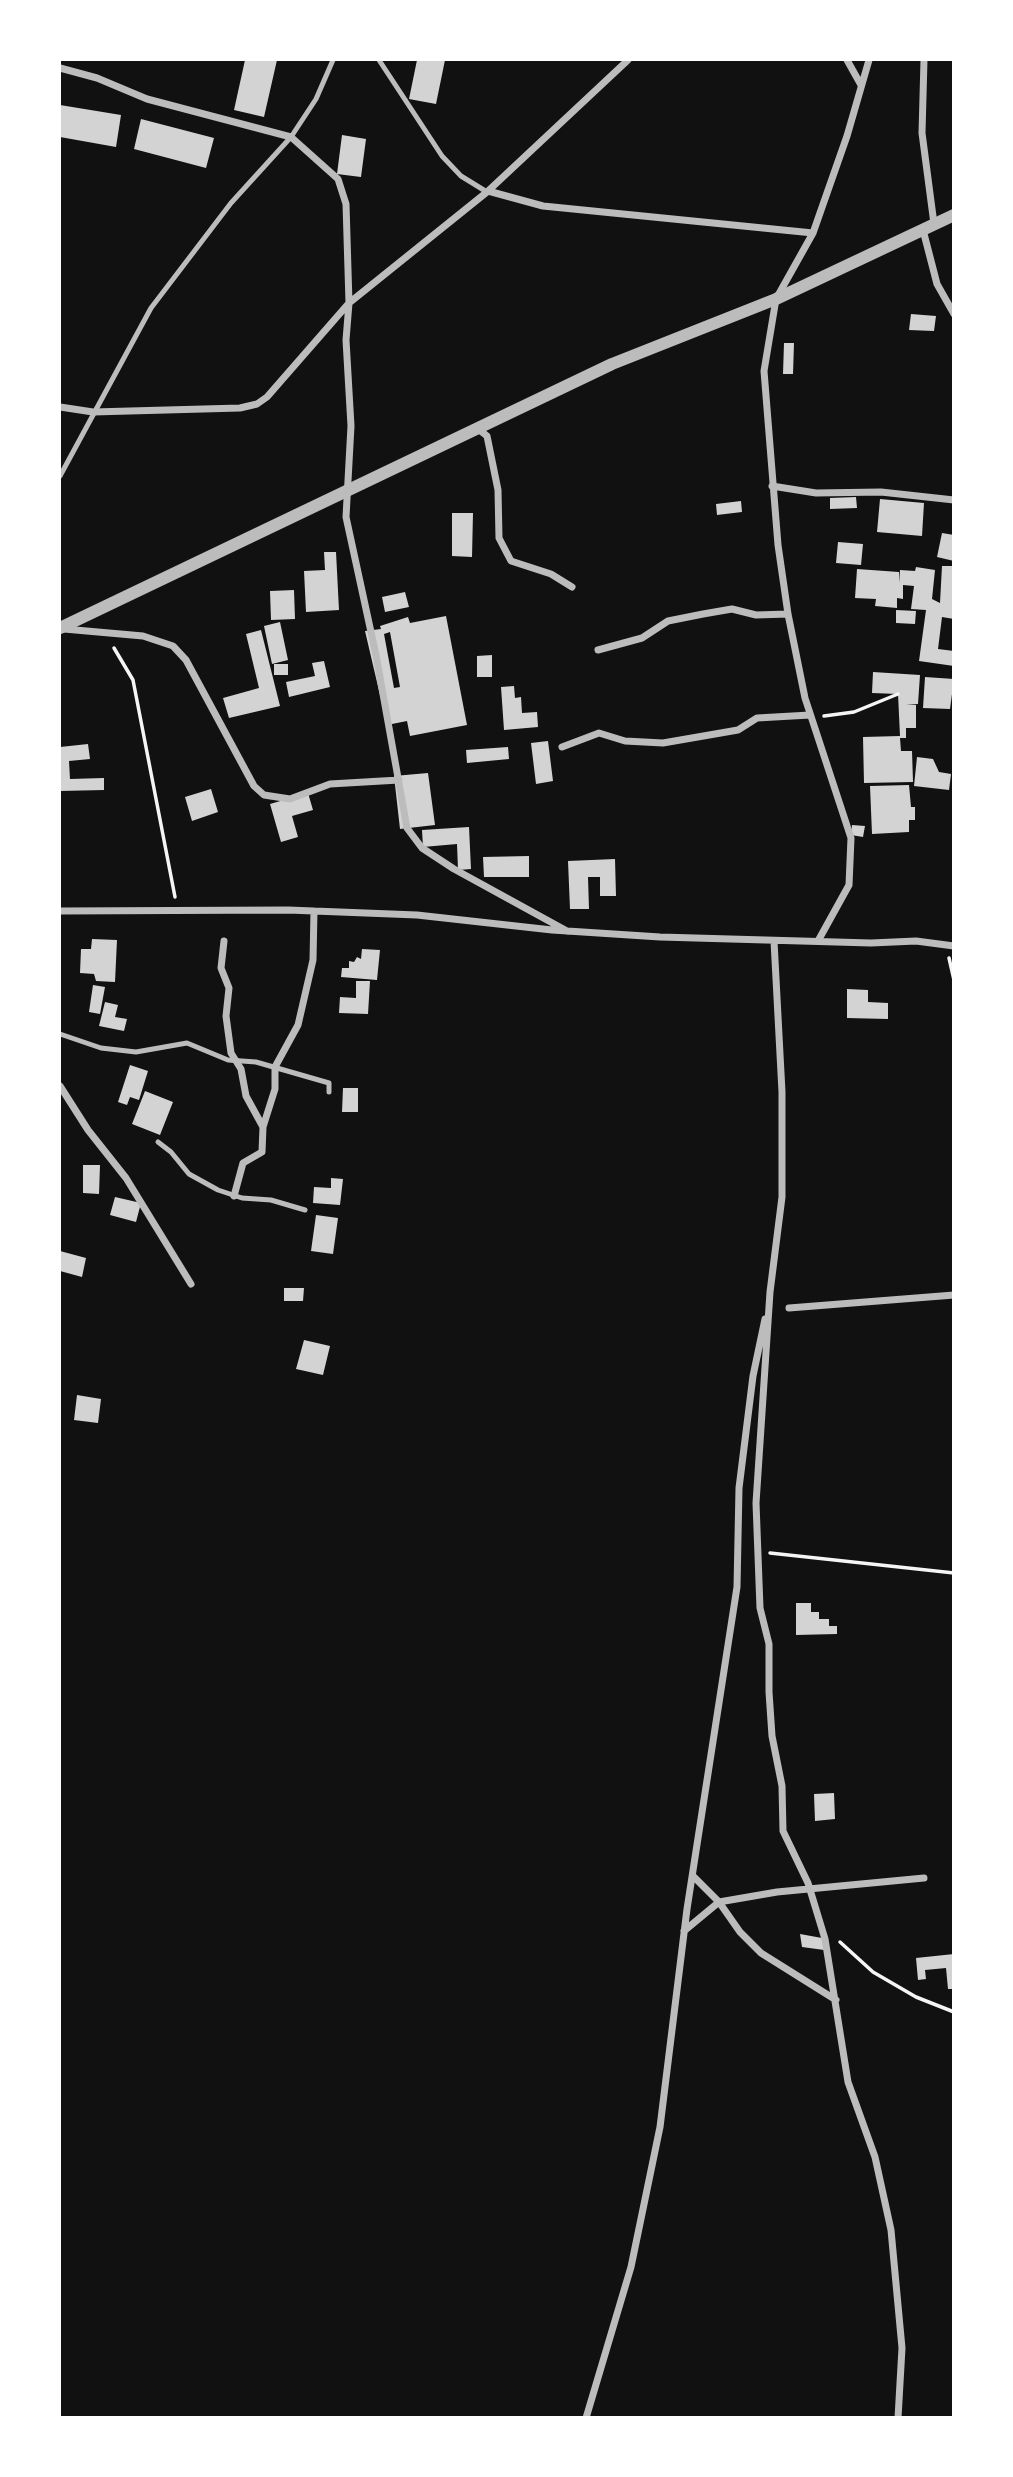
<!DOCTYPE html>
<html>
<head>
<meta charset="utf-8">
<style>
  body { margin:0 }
  #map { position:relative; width:1013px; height:2477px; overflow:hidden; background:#111; font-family:"Alegreya Sans",sans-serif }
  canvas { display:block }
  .frame { position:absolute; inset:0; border:61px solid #fff; pointer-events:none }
</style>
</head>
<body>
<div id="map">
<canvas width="1013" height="2477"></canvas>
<div class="frame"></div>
</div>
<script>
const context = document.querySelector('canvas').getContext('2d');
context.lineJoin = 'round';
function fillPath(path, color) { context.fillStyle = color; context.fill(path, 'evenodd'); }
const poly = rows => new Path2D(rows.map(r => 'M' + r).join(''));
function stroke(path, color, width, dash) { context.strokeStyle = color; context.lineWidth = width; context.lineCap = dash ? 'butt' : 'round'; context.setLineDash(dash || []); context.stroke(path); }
fillPath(poly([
  [245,60,277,60,264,117,234,110],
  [417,60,445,60,436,104,409,99],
  [60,105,121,115,116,147,60,137],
  [141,119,214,138,206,168,134,149],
  [342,135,366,139,361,177,337,174],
  [911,314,936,316,934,331,909,330],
  [784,343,794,343,793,374,783,374],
  [856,497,857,508,830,509,830,498],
  [880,499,924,503,922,536,877,532],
  [741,501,742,512,717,515,716,504],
  [452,513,473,513,472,557,452,556],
  [942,533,954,535,954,561,937,557],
  [838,542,863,544,861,565,836,563],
  [324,552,336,552,339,610,306,612,304,571,325,570],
  [942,566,954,566,954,619,942,617,938,649,954,651,954,666,919,661,926,610,911,609,914,586,903,585,903,599,897,598,897,608,875,606,876,599,855,598,857,569,899,572,899,583,900,570,915,571,916,567,935,570,932,599,940,603],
  [294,590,295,619,271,620,270,591],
  [405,592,409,607,385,612,382,597],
  [896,610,916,611,915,624,896,623],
  [446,616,467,725,410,736,407,721,387,725,365,631,381,629,380,626,408,617,410,623],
  [390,632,400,687,394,688,384,634],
  [280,622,288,660,272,664,264,626],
  [261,630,280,706,229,718,223,698,259,688,246,634],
  [492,655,492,677,477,677,477,656],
  [324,661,330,687,289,697,286,682,315,676,312,663],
  [274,664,288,664,288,675,274,675],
  [873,672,920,675,918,704,906,705,916,705,916,728,906,728,906,738,900,738,901,751,912,751,913,782,864,783,863,737,900,736,898,694,872,693],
  [925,677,954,679,950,709,923,708],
  [514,686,515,698,521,697,522,713,537,712,538,727,504,730,501,687],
  [548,741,553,781,536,784,531,743],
  [88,744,90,759,69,761,70,779,104,778,104,790,60,791,60,747],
  [508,747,509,759,467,763,466,750],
  [917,757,933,759,939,772,951,774,949,790,914,786],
  [428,773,435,825,400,829,394,776],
  [909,785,911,807,915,807,915,820,909,820,909,832,872,834,870,786],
  [211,789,218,812,192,821,185,797],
  [308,793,313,810,292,816,298,837,281,842,270,804],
  [852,825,865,826,863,837,851,835],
  [469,827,471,869,458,870,457,844,423,847,422,830],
  [529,856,529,877,484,877,483,857],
  [615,859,616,896,600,896,600,877,588,877,589,909,570,909,568,861],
  [92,939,117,940,115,982,96,981,94,974,80,973,81,949,91,949],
  [362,949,380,950,377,980,341,977,342,968,349,968,349,961,354,962,357,957,361,959],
  [356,981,370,981,368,1014,339,1013,340,997,356,998],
  [93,985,105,987,100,1014,89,1012],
  [847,989,868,990,868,1002,888,1003,888,1019,847,1018],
  [105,1002,118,1005,115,1017,127,1019,124,1031,99,1026],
  [130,1065,148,1071,139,1100,130,1097,127,1105,118,1102],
  [343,1088,358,1088,358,1112,342,1112],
  [145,1091,173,1102,160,1135,132,1124],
  [83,1165,100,1165,99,1194,83,1193],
  [331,1178,343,1179,340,1205,313,1203,314,1187,331,1188],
  [115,1197,141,1203,136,1222,110,1215],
  [316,1215,338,1218,333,1254,311,1251],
  [60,1251,86,1258,82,1277,60,1271],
  [284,1288,304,1288,303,1301,284,1301],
  [304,1340,330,1346,323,1375,296,1369],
  [77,1395,101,1399,98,1423,74,1420],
  [796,1603,811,1603,811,1612,819,1612,819,1619,829,1619,829,1626,837,1626,837,1634,796,1635],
  [834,1793,835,1819,815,1821,814,1794],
  [800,1934,822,1938,824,1950,802,1947],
  [954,1954,954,1989,948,1989,946,1968,925,1970,926,1979,918,1980,916,1958]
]), '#d3d3d3');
stroke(poly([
  [114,648,133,680,175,897],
  [824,716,854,712,898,694],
  [949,958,954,980],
  [770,1553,954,1573],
  [840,1942,873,1972,916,1997,954,2012]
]), '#f5f5f5', 3.5);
stroke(poly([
  [379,60,442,156,461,176,487,192],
  [60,476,151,308,231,203,291,137,316,99,333,60],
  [60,1034,101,1048,136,1052,187,1043,228,1060,256,1062,329,1083,329,1092],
  [158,1142,171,1152,189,1174,218,1190,242,1198,271,1200,305,1210]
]), '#bcbcbc', 5);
stroke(poly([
  [847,60,861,85],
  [924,60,922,133,934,224],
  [60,68,97,78,147,99,291,137,338,179,346,204,349,303,346,340,351,426,346,517,376,655,407,828,422,848,454,869,567,931],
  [488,191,543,206,813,233],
  [923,230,937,284,954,314],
  [60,407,93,412,240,408,257,404,267,397,349,303,487,192,628,60],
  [477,428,487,436,498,490,499,538,511,561,551,574,572,587],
  [772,486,816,493,881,492,954,500],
  [64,629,143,636,173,646,186,660,254,786,264,795,290,799,330,784,399,780],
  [598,650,642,638,668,621,703,614,732,609,756,615,788,614],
  [562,747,599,733,625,741,663,743,738,730,757,718,810,715],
  [60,911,288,910,417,915,552,930,660,937,871,943,916,941,954,946],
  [224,941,221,968,229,988,226,1016,231,1053,241,1069,246,1096,263,1127,262,1152,243,1163,234,1196],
  [774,941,782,1092,782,1197,770,1292,756,1503,760,1608,769,1644,769,1692,772,1736,782,1786,783,1831,808,1883,825,1939,848,2082,875,2157,891,2230,902,2348,898,2418],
  [818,941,849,885,851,838,805,698,788,614,778,545,764,371,776,299,813,233,847,136,869,60],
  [60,1086,88,1130,126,1178,191,1284],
  [263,1127,275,1089,275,1067,298,1025,313,960,314,911],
  [789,1308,954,1295],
  [693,1876,719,1902,777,1892,924,1878],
  [684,1931,719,1902,740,1932,761,1953,836,2000],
  [586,2418,631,2267,660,2127,687,1909,737,1587,739,1488,753,1376,765,1319]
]), '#bcbcbc', 7);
stroke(poly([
  [60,628,612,364,776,299,954,215]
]), '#bcbcbc', 12);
</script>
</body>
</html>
